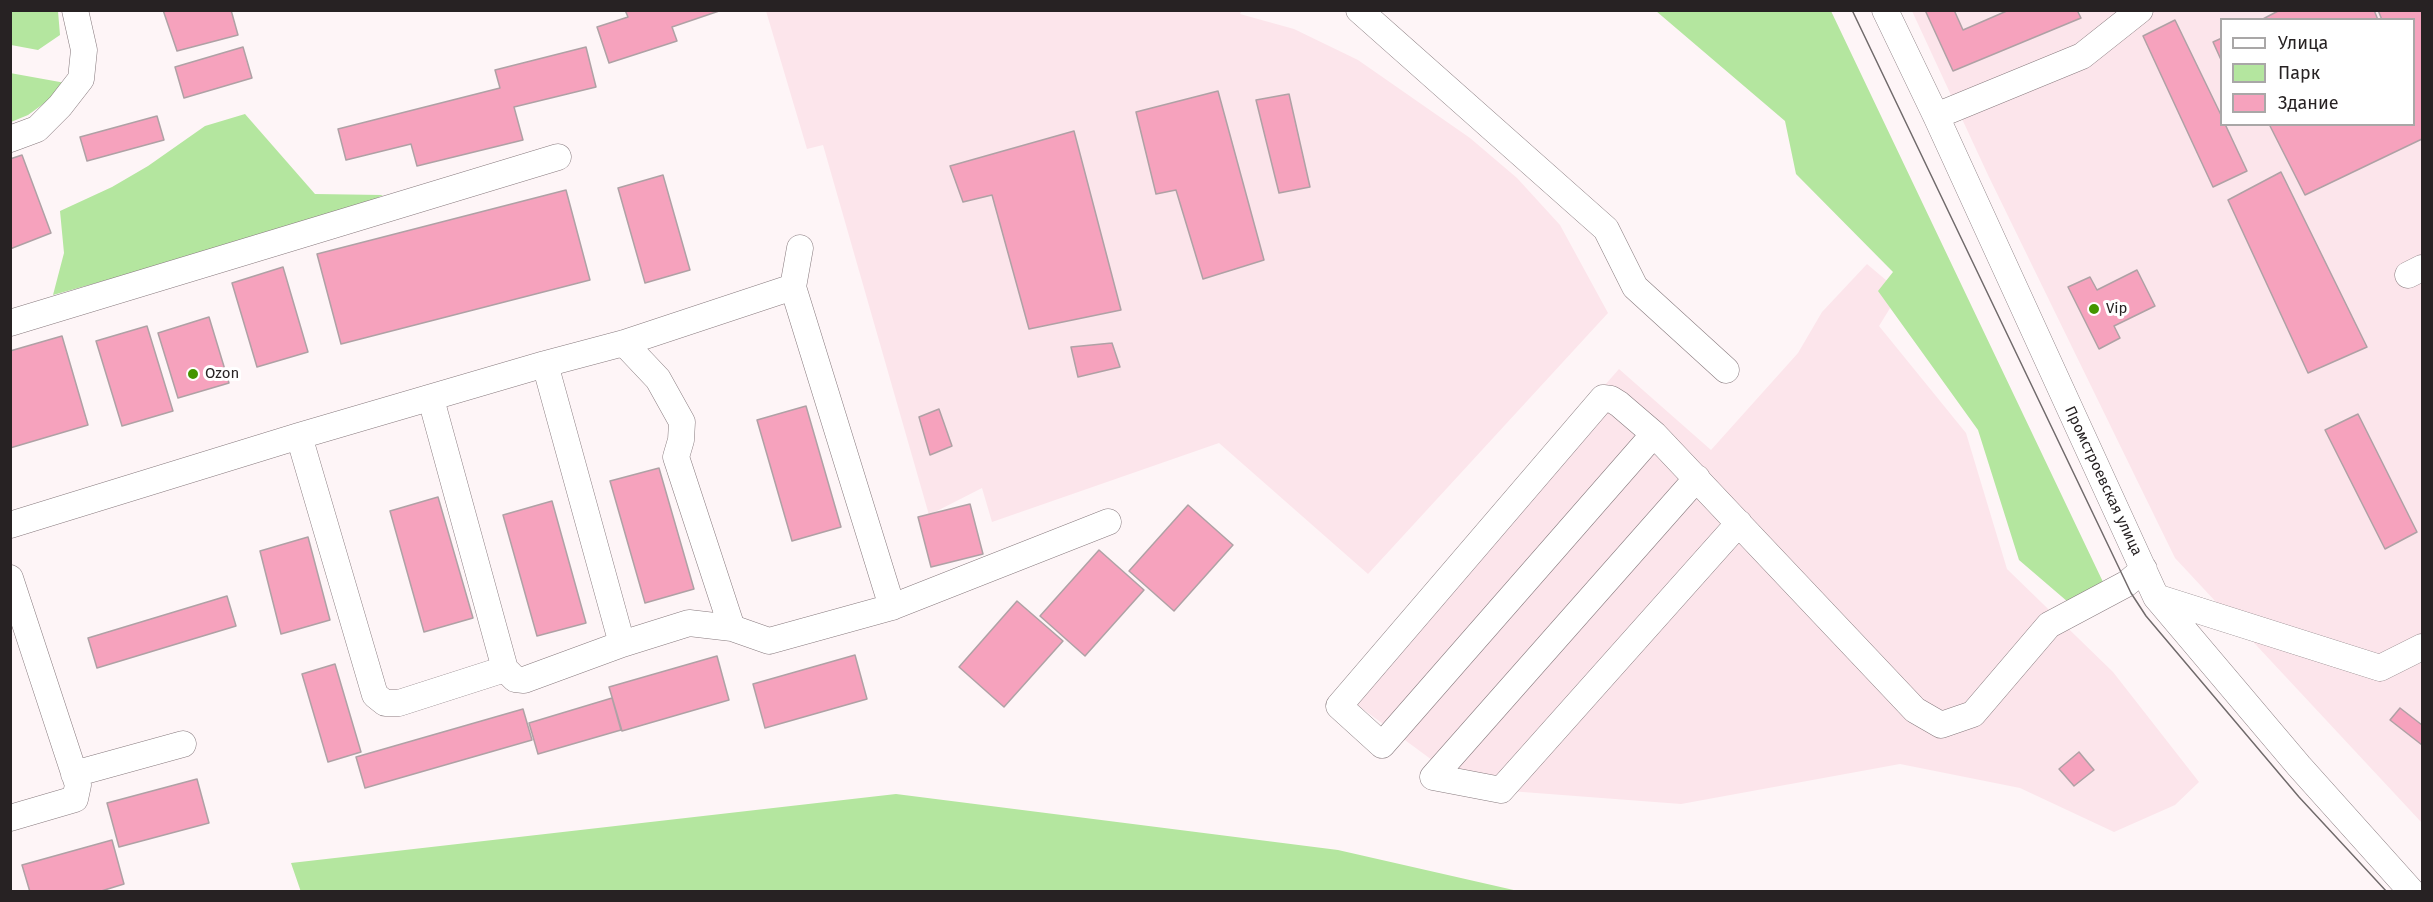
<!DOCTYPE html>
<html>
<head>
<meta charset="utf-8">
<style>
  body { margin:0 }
  #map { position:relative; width:2433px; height:902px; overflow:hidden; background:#fef5f7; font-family:"Fira Sans",sans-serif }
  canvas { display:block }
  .frame { position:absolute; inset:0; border:12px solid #272223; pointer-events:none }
  .legend { position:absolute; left:2220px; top:18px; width:195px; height:108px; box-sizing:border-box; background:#fff; border:2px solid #a9a7a7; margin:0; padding:8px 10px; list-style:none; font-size:18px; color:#272223 }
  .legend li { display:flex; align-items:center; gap:12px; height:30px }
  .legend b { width:30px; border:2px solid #a9a7a7 }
</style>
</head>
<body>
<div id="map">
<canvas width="2433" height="902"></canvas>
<div class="frame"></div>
<ul class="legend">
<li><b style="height:8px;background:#fff"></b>Улица</li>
<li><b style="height:16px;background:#b4e69f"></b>Парк</li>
<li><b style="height:16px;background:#f6a2bd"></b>Здание</li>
</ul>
</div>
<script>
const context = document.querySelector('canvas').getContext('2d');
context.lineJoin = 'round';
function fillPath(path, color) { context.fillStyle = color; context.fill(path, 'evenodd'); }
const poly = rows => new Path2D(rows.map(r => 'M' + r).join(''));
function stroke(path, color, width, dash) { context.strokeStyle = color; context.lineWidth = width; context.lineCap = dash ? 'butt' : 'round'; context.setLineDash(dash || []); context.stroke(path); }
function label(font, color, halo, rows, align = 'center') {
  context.font = font + ' "Fira Sans",sans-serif'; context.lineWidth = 6; context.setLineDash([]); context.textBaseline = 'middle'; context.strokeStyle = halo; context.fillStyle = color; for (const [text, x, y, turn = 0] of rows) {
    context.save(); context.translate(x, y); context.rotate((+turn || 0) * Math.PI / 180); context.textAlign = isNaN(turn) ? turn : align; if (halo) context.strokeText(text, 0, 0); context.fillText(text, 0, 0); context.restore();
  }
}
fillPath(poly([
  [1242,10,1240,14,1294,29,1358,60,1470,138,1517,178,1560,225,1608,313,1368,574,1219,443,992,522,982,488,929,515,823,145,807,149,766,11],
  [1912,11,2422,11,2422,823,2175,558,1988,175],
  [2222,20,2414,20,2414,124,2222,124],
  [1867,264,1900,292,1879,326,1966,433,2007,569,2113,672,2199,782,2175,805,2114,832,2020,788,1900,764,1681,804,1470,788,1337,690,1619,369,1711,450,1798,353,1822,312]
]), '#fce5eb');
fillPath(poly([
  [10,11,58,11,60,35,38,50,11,45],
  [1656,11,1831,11,2103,582,2068,602,2019,560,1978,430,1878,291,1893,272,1796,174,1785,121],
  [10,73,71,84,28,115,11,122],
  [245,114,315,194,383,195,347,213,53,295,64,253,60,211,112,187,148,166,205,126],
  [896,794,1338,850,1518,891,301,892,291,863]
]), '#b4e69f');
const building = poly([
  [163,10,231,10,238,35,177,51,163,10],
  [625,10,722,10,672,27,677,41,609,63,597,27,628,17,625,10],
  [1925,10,1954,10,1963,30,2009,10,2077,10,2081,18,1953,71,1925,10],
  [2280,10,2374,10,2378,20,2261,20,2280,10],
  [2378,10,2422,10,2422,139,2305,195,2269,124,2414,124,2414,20,2382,20,2378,10],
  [2175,20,2222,117,2222,124,2225,124,2247,171,2213,187,2143,36,2175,20],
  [2222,38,2222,62,2213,42,2222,38],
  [243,47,252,78,184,98,175,67,243,47],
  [586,47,596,87,514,107,523,140,417,166,411,144,346,160,338,129,500,88,495,70,586,47],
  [1218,91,1264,260,1203,279,1176,190,1156,194,1136,112,1218,91],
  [1289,94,1310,187,1279,193,1256,100,1289,94],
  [157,116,164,140,87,161,80,137,157,116],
  [1074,131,1121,310,1029,329,992,195,963,202,950,166,1074,131],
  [22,155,51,233,10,249,10,159,22,155],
  [2281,172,2367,347,2308,373,2228,200,2281,172],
  [663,175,690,270,645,283,618,188,663,175],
  [566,190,590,280,341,344,317,254,566,190],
  [283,267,308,352,257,367,232,283,283,267],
  [2137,270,2155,306,2114,326,2120,338,2099,349,2068,287,2090,277,2097,290,2137,270],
  [209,317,229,383,178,398,158,333,209,317],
  [147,326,173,411,122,426,96,341,147,326],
  [62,336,88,425,10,448,10,351,62,336],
  [1112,343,1120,367,1078,377,1071,347,1112,343],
  [806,406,841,527,792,541,757,420,806,406],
  [939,409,952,446,930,455,919,417,939,409],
  [2358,414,2417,532,2385,549,2325,430,2358,414],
  [659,468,694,589,645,603,610,481,659,468],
  [438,497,473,618,424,632,390,511,438,497],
  [552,501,586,623,537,636,503,515,552,501],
  [970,504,983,554,931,567,918,517,970,504],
  [1188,505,1233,545,1174,611,1129,571,1188,505],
  [308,537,330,620,281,634,260,551,308,537],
  [1099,550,1144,590,1085,656,1040,616,1099,550],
  [227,596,236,626,97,668,88,638,227,596],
  [1017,601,1063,641,1004,707,959,667,1017,601],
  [855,655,867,699,765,728,753,684,855,655],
  [717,656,729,700,622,731,609,687,717,656],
  [335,664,361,752,328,762,302,674,335,664],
  [612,698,621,730,538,754,529,723,612,698],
  [2400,708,2422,725,2422,745,2390,720,2400,708],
  [523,709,532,740,365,788,356,757,523,709],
  [2079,752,2094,770,2074,786,2059,769,2079,752],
  [197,779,209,823,119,847,107,803,197,779],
  [112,840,124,884,98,892,30,892,22,865,112,840]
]);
fillPath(building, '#f6a2bd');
stroke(building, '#afa1a5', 1.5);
const minor = poly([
  [1359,10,1606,229,1635,287,1726,370],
  [1885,10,1936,116,2156,597,2299,766,2412,892],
  [1936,116,2082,56,2140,10],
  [10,139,37,129,60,106,81,79,84,50,75,10],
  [2408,275,2422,268],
  [793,287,892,607,1108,522],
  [10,323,558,157],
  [624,343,658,379,682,422,681,440,676,457,732,628],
  [545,364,622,644],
  [431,399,505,669],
  [1654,434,1382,745,1339,706,1603,398,1611,399,1619,404,1654,434,1915,710,1941,725,1973,714,2049,625,2126,584,2144,569],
  [299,436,375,695,385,703,399,703,505,669,515,679,524,680,622,644,689,623,732,628,769,641,892,607],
  [1697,478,1433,777,1501,790,1739,523],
  [10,525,299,436,545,364,624,343,793,287,800,248],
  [10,578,78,785,75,799,10,818],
  [2156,597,2380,668,2422,647],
  [74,774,183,744]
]);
stroke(minor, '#877a7e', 27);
stroke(minor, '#fff', 26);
stroke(poly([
  [1852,10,2131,593,2146,616,2299,797,2387,892]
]), '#706a6b', 1.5);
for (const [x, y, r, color] of [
  [2094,309,6,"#449500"],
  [193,374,6,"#449500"]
]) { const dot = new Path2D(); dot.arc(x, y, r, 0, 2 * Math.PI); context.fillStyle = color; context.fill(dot); stroke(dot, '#fff', 2); }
label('15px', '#272223', '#fff', [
  ["Vip",2106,309],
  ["Ozon",205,374]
], 'left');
label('15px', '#272223', '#fff', [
  ["Промстроевская улица",2103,481,65]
]);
</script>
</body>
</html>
